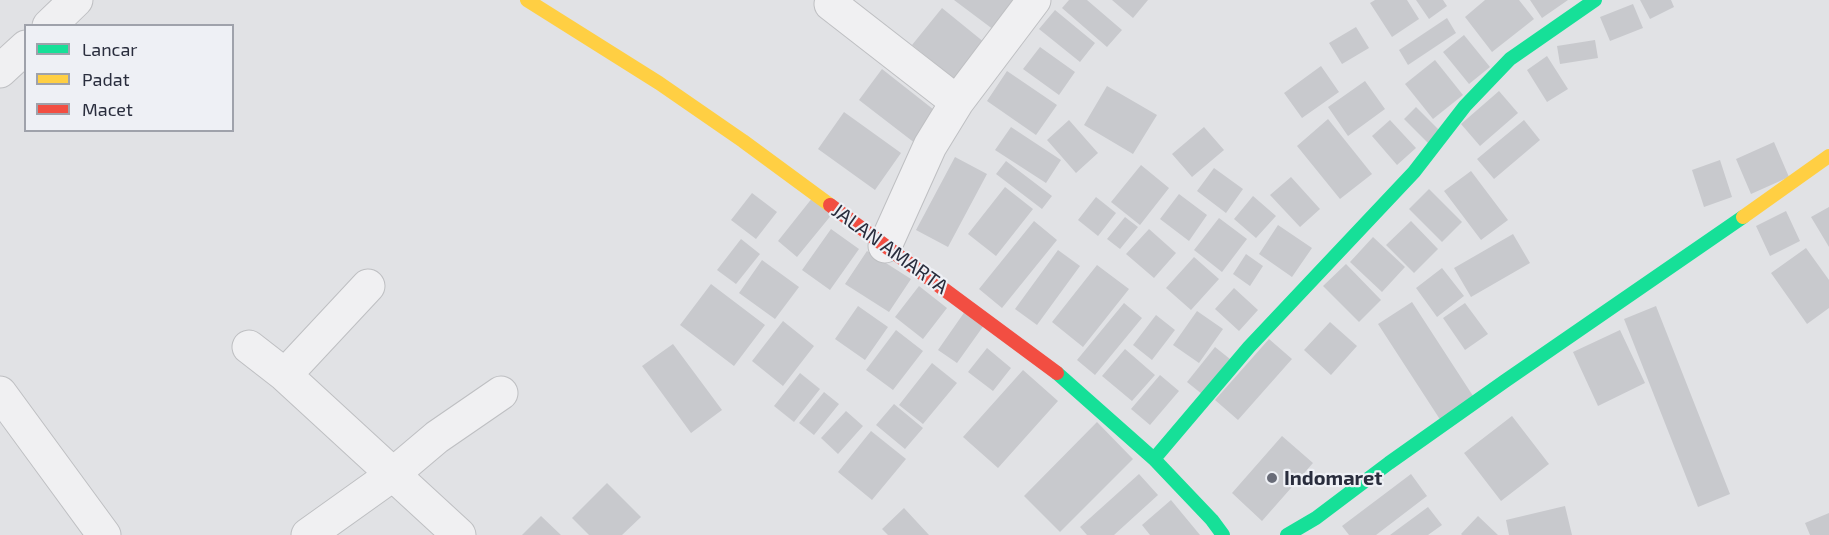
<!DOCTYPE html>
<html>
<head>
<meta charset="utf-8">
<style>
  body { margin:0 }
  #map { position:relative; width:1829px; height:535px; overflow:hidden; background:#e1e2e5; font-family:"Exo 2",sans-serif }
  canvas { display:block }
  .legend { position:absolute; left:24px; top:24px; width:210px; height:108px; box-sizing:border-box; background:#eef0f5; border:2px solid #9fa2ab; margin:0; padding:8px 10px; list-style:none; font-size:18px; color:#292d3d }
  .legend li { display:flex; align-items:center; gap:12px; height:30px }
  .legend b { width:30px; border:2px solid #9fa2ab }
</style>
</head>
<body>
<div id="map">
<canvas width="1829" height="535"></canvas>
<ul class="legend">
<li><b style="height:8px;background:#16e098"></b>Lancar</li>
<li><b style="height:8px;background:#ffcf43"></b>Padat</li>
<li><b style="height:8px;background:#f24e42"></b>Macet</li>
</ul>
</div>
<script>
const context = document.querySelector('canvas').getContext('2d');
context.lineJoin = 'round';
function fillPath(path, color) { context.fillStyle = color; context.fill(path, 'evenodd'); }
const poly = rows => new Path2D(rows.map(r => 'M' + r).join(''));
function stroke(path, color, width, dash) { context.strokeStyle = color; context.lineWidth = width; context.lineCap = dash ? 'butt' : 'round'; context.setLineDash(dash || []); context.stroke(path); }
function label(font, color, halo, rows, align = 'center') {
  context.font = font + ' "Exo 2",sans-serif'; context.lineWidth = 4.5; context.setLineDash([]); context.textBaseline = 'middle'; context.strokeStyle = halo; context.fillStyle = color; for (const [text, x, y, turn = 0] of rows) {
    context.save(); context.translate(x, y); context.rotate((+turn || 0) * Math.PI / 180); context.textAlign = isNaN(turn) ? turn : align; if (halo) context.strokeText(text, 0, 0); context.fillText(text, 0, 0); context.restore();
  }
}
fillPath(poly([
  [954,0,1017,0,994,30],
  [1069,0,1087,0,1122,30,1107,47,1062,8],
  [1112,0,1148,0,1133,18],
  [1375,0,1407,0,1419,19,1392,37,1370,3],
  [1416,0,1443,0,1447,6,1429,19],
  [1485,0,1519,0,1534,19,1492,52,1465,17],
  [1530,0,1568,0,1542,18],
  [1640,0,1671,0,1674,7,1650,19],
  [1633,4,1643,28,1610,41,1600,17],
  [942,8,990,47,961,84,912,45],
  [1055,10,1095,43,1080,62,1039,29],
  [1447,18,1456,33,1408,65,1399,50],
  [1356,27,1369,48,1342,64,1329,43],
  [1464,35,1490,67,1469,84,1443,52],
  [1595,40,1598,58,1560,64,1557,46],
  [1040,47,1075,72,1059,95,1023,69],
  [1547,56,1568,89,1547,102,1527,70],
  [1435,60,1463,95,1433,119,1405,84],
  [1321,66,1339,92,1302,118,1284,93],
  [882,69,943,117,920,147,859,100],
  [1007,71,1057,105,1036,135,987,101],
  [1365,81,1385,109,1348,136,1328,107],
  [1107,86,1157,115,1133,154,1084,125],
  [1499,91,1518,113,1480,146,1461,124],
  [1416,107,1442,133,1430,145,1404,119],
  [844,112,901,153,875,190,818,149],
  [1328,119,1372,174,1340,199,1297,146],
  [1069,120,1098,153,1076,173,1047,140],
  [1390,120,1416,148,1397,165,1372,136],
  [1524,120,1540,140,1494,179,1477,159],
  [1011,127,1061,160,1046,183,995,150],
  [1204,127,1224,150,1192,177,1172,154],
  [1774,142,1789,177,1751,194,1736,159],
  [955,157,987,174,948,247,916,230],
  [1720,160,1732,197,1704,207,1692,170],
  [1006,161,1052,196,1042,209,996,174],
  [1141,165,1169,188,1140,225,1111,202],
  [1214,168,1243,189,1226,213,1197,191],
  [1471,171,1508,220,1481,240,1444,191],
  [1291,177,1320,209,1300,227,1270,195],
  [1005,187,1033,209,996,256,968,234],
  [1429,189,1462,222,1442,242,1409,209],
  [752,193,777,212,756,239,731,220],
  [1179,194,1207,215,1189,241,1160,219],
  [1253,196,1276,216,1256,238,1234,219],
  [813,197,833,213,797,257,778,241],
  [1096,197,1116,213,1098,236,1078,220],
  [1829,207,1829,247,1811,217],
  [1786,211,1800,241,1770,256,1756,226],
  [1125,217,1138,227,1120,249,1107,239],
  [1219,218,1247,239,1222,272,1194,250],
  [1034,221,1057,240,1002,308,979,289],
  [1411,221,1438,249,1414,273,1386,245],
  [1278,225,1312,248,1292,277,1259,254],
  [831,229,859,249,830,290,802,270],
  [1149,229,1176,253,1154,278,1126,254],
  [1513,234,1530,263,1471,297,1454,268],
  [1373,237,1405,267,1382,292,1350,262],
  [741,239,760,254,736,284,717,270],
  [1806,248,1829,280,1829,308,1807,324,1771,273],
  [1058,250,1080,266,1037,325,1015,309],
  [867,251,911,279,889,312,845,284],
  [1246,254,1263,266,1250,286,1233,274],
  [1194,257,1219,279,1191,310,1166,288],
  [762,260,799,287,775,319,739,293],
  [1346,264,1381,300,1359,322,1323,286],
  [1097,265,1129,289,1083,347,1052,322],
  [1442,268,1464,296,1437,317,1416,288],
  [711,284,765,325,734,366,680,325],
  [919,286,947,308,923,339,895,317],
  [1234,288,1258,310,1239,331,1215,309],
  [1412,302,1475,399,1441,421,1378,324],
  [1124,303,1142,318,1095,375,1077,360],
  [1465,303,1488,334,1465,350,1443,318],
  [858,306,888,327,865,360,835,339],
  [1656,306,1730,494,1698,507,1624,319],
  [968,307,987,321,957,363,938,350],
  [1197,311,1223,329,1199,363,1173,345],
  [1156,315,1175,330,1152,360,1133,345],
  [783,321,814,346,783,386,752,361],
  [1330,322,1357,346,1331,375,1304,350],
  [896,330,923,351,893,390,866,370],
  [1620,330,1645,383,1598,406,1573,352],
  [1269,339,1292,359,1238,420,1215,400],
  [673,344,722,410,691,433,642,366],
  [1215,347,1230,359,1202,394,1187,382],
  [987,348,1011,368,993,391,968,372],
  [1125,349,1155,375,1132,401,1102,376],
  [932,363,957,383,923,424,899,405],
  [1023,370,1058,401,998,468,963,437],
  [800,373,820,389,794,422,774,406],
  [1160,375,1179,391,1150,425,1131,409],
  [824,392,839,404,814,435,799,423],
  [894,404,923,428,905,449,876,425],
  [846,411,863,426,838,454,821,438],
  [1512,416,1549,464,1501,501,1464,453],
  [1097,422,1133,459,1060,532,1024,496],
  [871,431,906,459,872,500,838,472],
  [1282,436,1313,463,1262,521,1232,493],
  [1139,474,1158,495,1114,535,1087,535,1080,527],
  [1411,474,1427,496,1376,535,1349,535,1342,526],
  [607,483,641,517,622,535,589,535,572,518],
  [1171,500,1200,535,1150,535,1142,525],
  [1565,506,1572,535,1509,535,1506,520],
  [1428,507,1442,525,1428,535,1390,535],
  [904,508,929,535,888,535,882,529],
  [1829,513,1829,535,1810,535,1805,523],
  [541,516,561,535,522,535],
  [1478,516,1498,535,1462,535,1461,534]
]), '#c8c9cd');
const street = poly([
  [831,4,957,102],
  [49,26,76,0],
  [0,71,26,47],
  [885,246,930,146,957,102,1034,0],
  [249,347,285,375,459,535],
  [285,375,368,286],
  [0,393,104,535],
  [308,535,392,475,437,437,501,393]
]);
stroke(street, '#bebfc2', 35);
stroke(street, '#f0f0f2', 33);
stroke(poly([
  [1057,373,1154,459,1212,520,1223,535],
  [1154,459,1249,347,1414,172,1465,106,1510,59,1595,0],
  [1287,535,1316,518,1389,463,1505,381,1743,217]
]), '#16e098', 14);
stroke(poly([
  [527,0,659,83,743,141,830,205],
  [1743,217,1829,156]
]), '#ffcf43', 14);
stroke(poly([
  [830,205,1057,373]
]), '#f24e42', 14);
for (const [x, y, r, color] of [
  [1272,478,6,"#696c78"]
]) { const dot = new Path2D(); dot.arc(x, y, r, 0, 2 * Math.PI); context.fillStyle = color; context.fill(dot); stroke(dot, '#eef0f5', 2); }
label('20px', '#292d3d', '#eef0f5', [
  ["JALAN AMARTA",890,249,36]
]);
label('bold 20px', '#292d3d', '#eef0f5', [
  ["Indomaret",1284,478]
], 'left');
</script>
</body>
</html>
